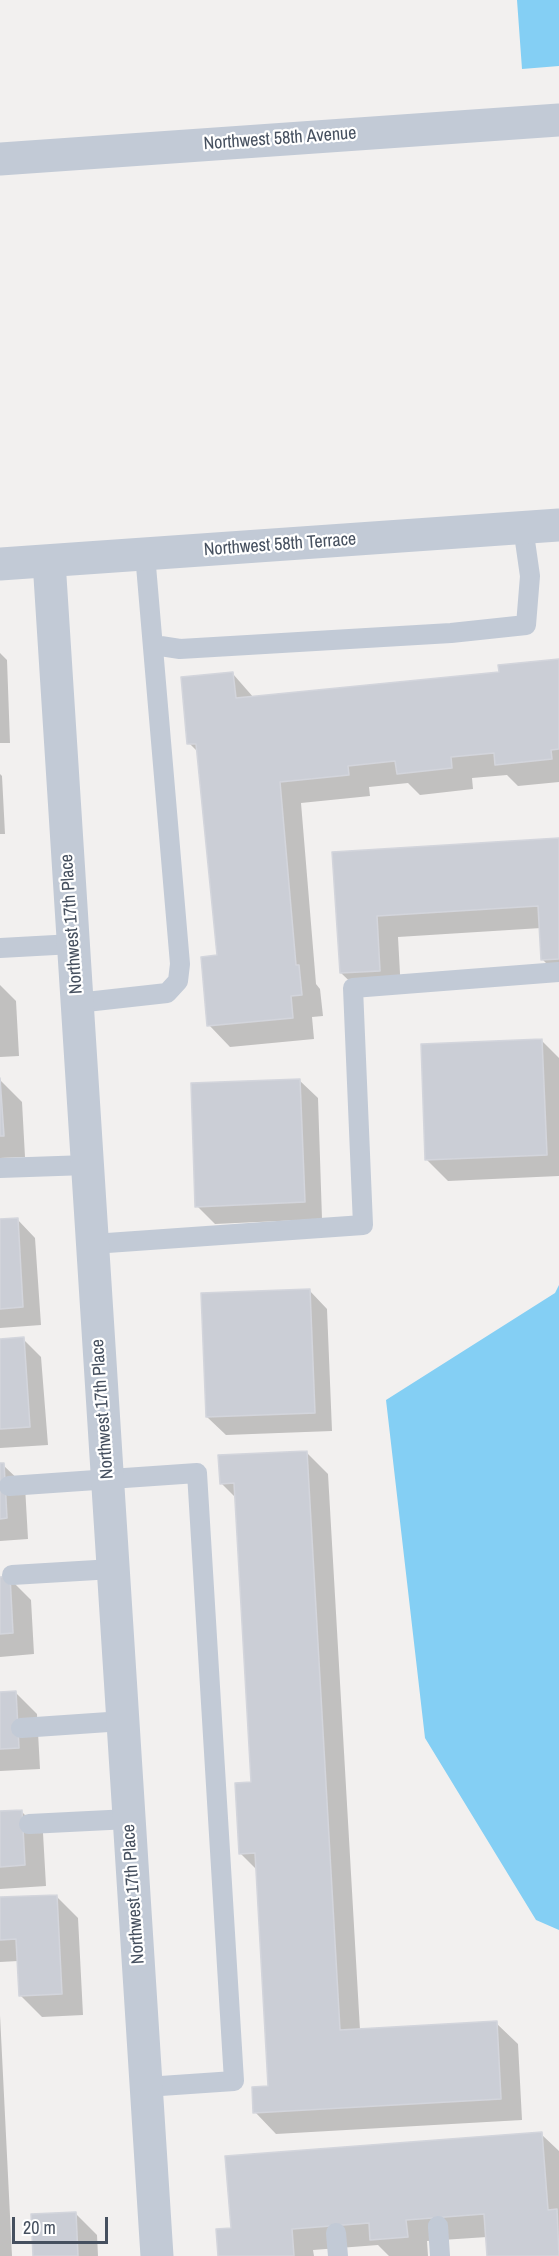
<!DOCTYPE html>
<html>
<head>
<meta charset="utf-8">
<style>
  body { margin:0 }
  #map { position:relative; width:559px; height:2256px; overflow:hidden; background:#f2f0ef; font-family:"Archivo Narrow",sans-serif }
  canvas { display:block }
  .scale { position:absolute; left:12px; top:2217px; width:96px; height:27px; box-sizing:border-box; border:3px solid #46505f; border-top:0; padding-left:8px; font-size:18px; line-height:21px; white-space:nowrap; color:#46505f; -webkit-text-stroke:4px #fff; paint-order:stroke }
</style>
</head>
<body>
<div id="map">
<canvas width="559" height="2256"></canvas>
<div class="scale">20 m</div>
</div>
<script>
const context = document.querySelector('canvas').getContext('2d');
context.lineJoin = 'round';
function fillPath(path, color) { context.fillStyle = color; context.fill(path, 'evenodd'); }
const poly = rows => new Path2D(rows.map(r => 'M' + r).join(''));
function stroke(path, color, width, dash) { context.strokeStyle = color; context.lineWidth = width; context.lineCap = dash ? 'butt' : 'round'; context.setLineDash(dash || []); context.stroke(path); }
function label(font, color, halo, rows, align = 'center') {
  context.font = font + ' "Archivo Narrow",sans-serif'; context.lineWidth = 4.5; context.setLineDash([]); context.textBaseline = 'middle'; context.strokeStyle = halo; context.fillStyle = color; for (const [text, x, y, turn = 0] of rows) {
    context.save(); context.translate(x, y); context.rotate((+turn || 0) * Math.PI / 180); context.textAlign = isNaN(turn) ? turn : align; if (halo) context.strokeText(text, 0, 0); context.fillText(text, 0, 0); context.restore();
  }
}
fillPath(poly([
  [517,0,559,0,559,66,522,69],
  [559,1285,559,1930,536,1920,425,1738,386,1400,555,1293]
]), '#84cff4');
fillPath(poly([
  [0,653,7,660,10,743,0,743],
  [559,661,559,782,518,786,507,775,472,778,473,789,420,795,408,783,369,787,370,796,301,803,316,984,320,989,323,1016,312,1017,314,1039,230,1047,209,1025,219,956,199,753,189,743,233,674,254,698,500,673],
  [0,774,2,776,5,834,0,834],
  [559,840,559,976,542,959,541,928,398,937,401,992,363,994,341,973,334,854],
  [0,985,16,1001,19,1056,0,1057],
  [542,1041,559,1058,559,1176,448,1181,426,1159],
  [0,1080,22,1102,25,1157,0,1158],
  [299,1080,318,1098,322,1219,215,1224,197,1206],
  [17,1219,35,1238,41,1325,0,1328,0,1221],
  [309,1290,327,1309,332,1431,226,1435,207,1417],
  [23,1339,41,1357,48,1445,0,1448,0,1340],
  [306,1452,328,1474,360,2030,496,2023,518,2044,522,2120,276,2134,255,2112,269,2088,257,1870,240,1853,253,1783,237,1499,221,1483],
  [0,1465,3,1465,25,1486,28,1539,0,1541],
  [9,1578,31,1600,34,1654,0,1657,0,1579],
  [15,1692,37,1714,40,1769,0,1771,0,1693],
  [21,1811,43,1833,46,1886,0,1889,0,1813],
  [56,1896,78,1918,83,2015,42,2017,20,1995,18,1961,0,1962,0,1899],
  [0,2015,12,2256,0,2256],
  [541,2134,559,2151,559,2256,488,2256,487,2237,427,2241,428,2256,389,2256,378,2245,313,2250,314,2256,220,2256,233,2229],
  [75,2213,97,2235,98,2256,34,2256]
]), '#0003');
const building = poly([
  [559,659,559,749,551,750,552,759,495,765,494,753,451,757,452,768,397,774,395,761,348,766,349,775,280,782,296,965,299,965,302,995,291,996,293,1018,207,1026,201,957,217,955,196,744,187,744,181,677,233,672,236,698,499,672,498,665,559,659],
  [559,838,559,959,541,960,538,906,377,916,380,971,340,973,332,852,559,838],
  [542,1039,547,1155,425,1160,421,1044,542,1039],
  [0,1078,4,1136,0,1136,0,1078],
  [300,1079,305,1202,195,1207,191,1083,300,1079],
  [18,1218,23,1307,0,1309,0,1219,18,1218],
  [310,1289,315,1413,206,1417,201,1293,310,1289],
  [24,1337,30,1427,0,1429,0,1339,24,1337],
  [307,1451,340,2030,497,2021,501,2099,253,2113,252,2087,268,2086,255,1853,239,1854,235,1783,251,1782,234,1483,220,1484,218,1455,307,1451],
  [0,1463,4,1463,7,1518,0,1519,0,1463],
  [10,1576,13,1633,0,1634,0,1577,10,1576],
  [16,1691,19,1748,0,1749,0,1692,16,1691],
  [22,1810,25,1865,0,1867,0,1811,22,1810],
  [57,1895,62,1994,19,1996,16,1939,0,1940,0,1897,57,1895],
  [542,2132,548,2210,557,2209,559,2256,487,2256,484,2214,406,2220,408,2237,370,2240,369,2223,292,2229,294,2256,218,2256,216,2229,231,2228,225,2156,542,2132],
  [76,2212,78,2256,33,2256,31,2214,76,2212]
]);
fillPath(building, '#cbced6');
stroke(building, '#d3d5dc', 1.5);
stroke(poly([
  [154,645,180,649,451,633,526,625,530,576,523,527],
  [0,948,73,944],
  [77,1003,167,993,178,981,180,964,145,554],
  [0,1168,87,1165],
  [93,1244,363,1225,353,988,559,972],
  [9,1486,197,1473,234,2081,146,2087],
  [12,1575,113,1569],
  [21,1728,123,1721],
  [29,1824,129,1819],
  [438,2226,440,2256],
  [336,2233,338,2256]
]), '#c2cad6', 20);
stroke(poly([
  [0,159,559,120],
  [49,561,157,2256],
  [0,564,559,525]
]), '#c2cad6', 33);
label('18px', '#46505f', '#fff', [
  ["Northwest 58th Avenue",280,139,-4],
  ["Northwest 58th Terrace",280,545,-4],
  ["Northwest 17th Place",72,924,-94],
  ["Northwest 17th Place",103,1409,-94],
  ["Northwest 17th Place",134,1894,-94]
]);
</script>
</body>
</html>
